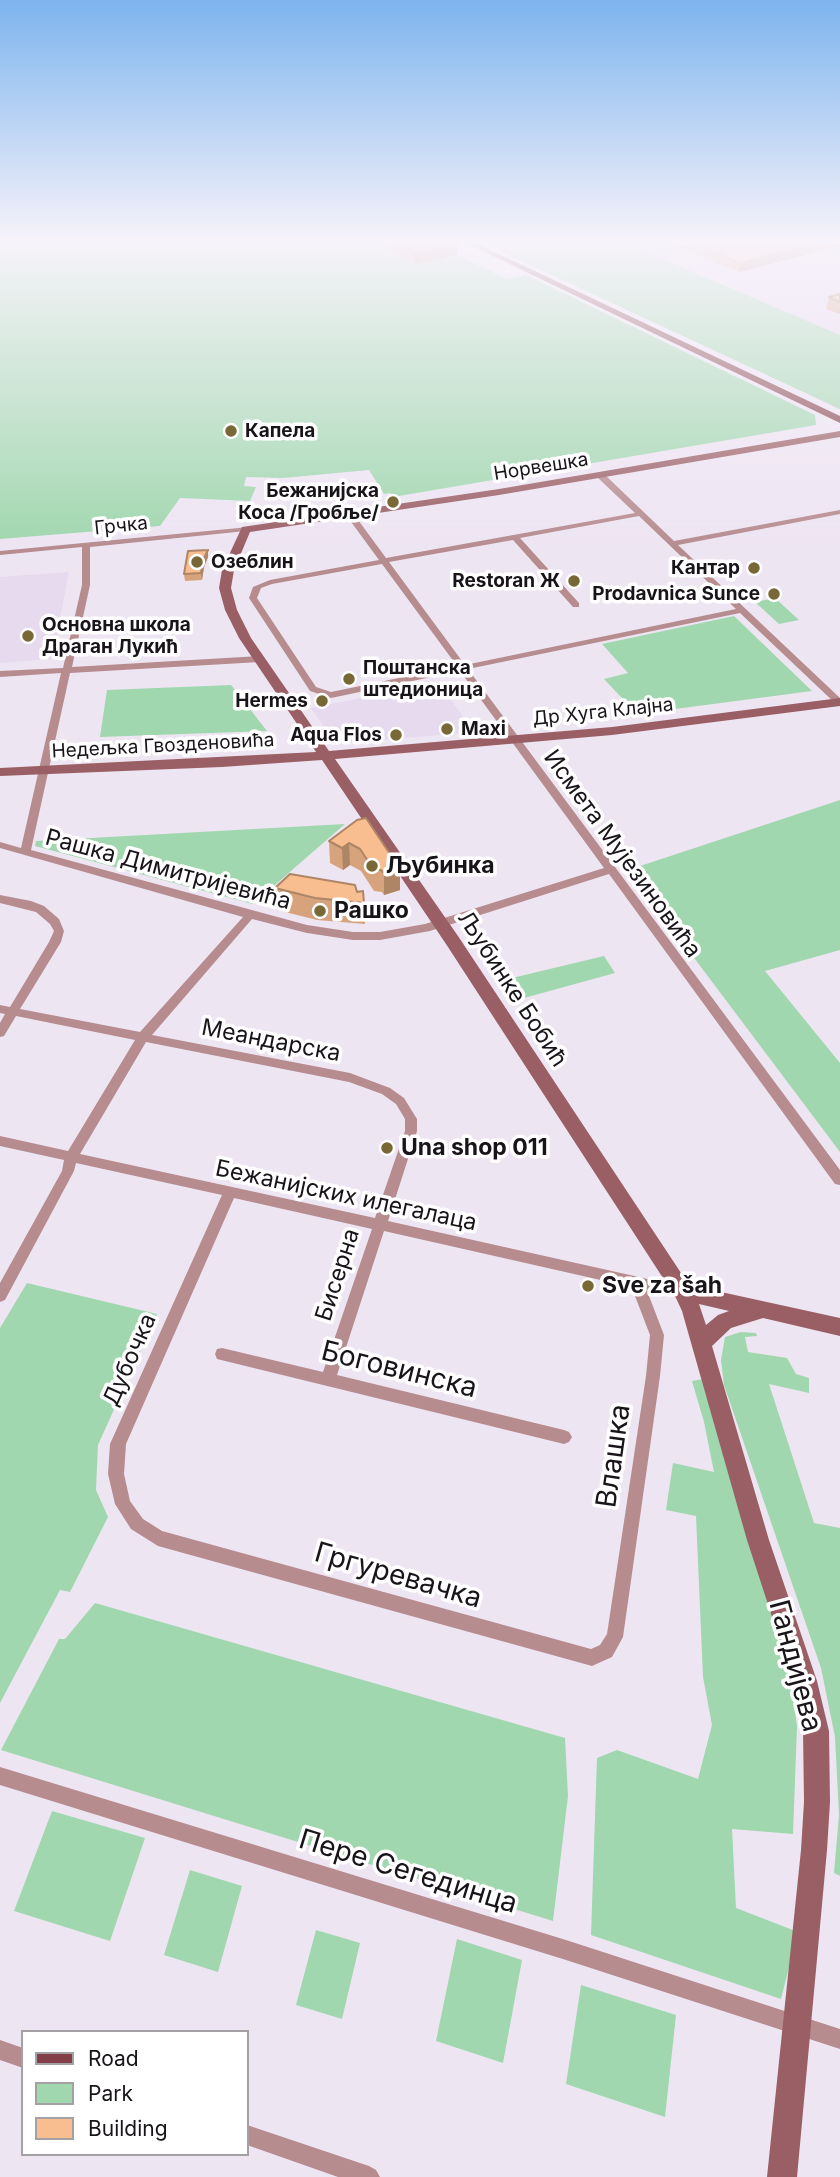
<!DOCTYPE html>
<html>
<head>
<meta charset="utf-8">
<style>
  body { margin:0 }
  #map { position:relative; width:840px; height:2177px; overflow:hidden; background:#eee5f3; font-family:Inter,sans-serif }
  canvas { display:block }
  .legend { position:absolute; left:21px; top:2030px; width:228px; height:126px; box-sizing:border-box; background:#fff; border:2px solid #a3a1a3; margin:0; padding:9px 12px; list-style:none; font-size:21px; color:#181419 }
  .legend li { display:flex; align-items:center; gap:14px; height:35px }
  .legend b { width:35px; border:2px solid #a3a1a3 }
</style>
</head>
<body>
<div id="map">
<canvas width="840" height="2177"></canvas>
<ul class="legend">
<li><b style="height:9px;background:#843e47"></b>Road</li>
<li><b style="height:19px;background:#a0d7ae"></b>Park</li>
<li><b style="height:19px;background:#f9be90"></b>Building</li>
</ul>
</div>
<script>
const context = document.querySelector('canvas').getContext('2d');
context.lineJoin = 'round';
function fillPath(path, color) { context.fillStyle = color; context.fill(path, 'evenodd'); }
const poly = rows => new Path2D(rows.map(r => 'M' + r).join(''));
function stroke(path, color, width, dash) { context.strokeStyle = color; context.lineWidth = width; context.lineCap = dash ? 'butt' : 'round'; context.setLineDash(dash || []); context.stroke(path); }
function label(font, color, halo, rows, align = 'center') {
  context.font = font + ' Inter,sans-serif'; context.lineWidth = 7; context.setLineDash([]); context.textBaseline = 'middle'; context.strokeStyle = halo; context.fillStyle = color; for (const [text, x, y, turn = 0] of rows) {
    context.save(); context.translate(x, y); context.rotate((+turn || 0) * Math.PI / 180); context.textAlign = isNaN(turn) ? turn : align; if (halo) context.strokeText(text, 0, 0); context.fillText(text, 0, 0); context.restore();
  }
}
fillPath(poly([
  [492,244,840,244,840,410,560,275],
  [69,572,52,659,0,663,0,577],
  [438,682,474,732,336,744,311,708]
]), '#e7d9ee');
fillPath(poly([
  [0,244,434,244,507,279,526,275,815,415,816,425,393,497,390,493,384,494,369,470,283,478,246,477,244,486,256,487,250,501,180,498,160,526,0,539],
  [485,244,627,244,840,335,840,409],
  [775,598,799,620,779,624,755,602],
  [734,616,812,691,637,714,604,679,628,673,602,644],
  [231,685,267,731,100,737,107,690],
  [840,800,840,950,765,971,840,1063,840,1152,628,870],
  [345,824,253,904,35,846,36,841],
  [604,956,615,973,524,998,512,978],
  [27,1283,157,1314,98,1445,96,1490,108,1517,70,1592,60,1590,0,1703,0,1328],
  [741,1332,756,1333,757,1336,745,1337,748,1352,787,1358,796,1374,809,1378,809,1393,769,1384,814,1523,840,1528,840,1876,834,1873,839,1815,835,1737,821,1668,724,1385,721,1360,725,1337],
  [703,1379,787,1655,797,1726,793,1834,732,1829,736,1908,798,1932,781,1999,591,1935,597,1758,617,1750,698,1779,712,1725,703,1677,696,1516,666,1510,673,1463,714,1472,704,1422,692,1381],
  [95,1603,565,1738,568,1796,553,1921,1,1750,59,1639,65,1639],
  [52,1811,145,1838,110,1941,14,1911],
  [190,1870,242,1886,218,1972,164,1955],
  [316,1930,360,1943,342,2019,296,2005],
  [457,1939,522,1960,503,2063,436,2041],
  [581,1985,676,2015,665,2117,566,2084]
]), '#a0d7ae');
fillPath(poly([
  [597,473,603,473,674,541,840,510,840,514,678,545,840,698,840,706,837,705,740,613,468,669,840,1170,840,1185,835,1184,609,874,430,931,380,940,353,940,307,933,252,919,152,1035,350,1073,390,1088,404,1098,417,1119,417,1131,388,1221,688,1288,690,1292,688,1296,683,1298,650,1291,649,1296,664,1335,660,1376,623,1637,612,1657,592,1666,158,1546,131,1529,115,1504,108,1474,110,1444,222,1195,76,1163,74,1171,5,1300,0,1302,0,1283,62,1171,64,1160,0,1146,0,1136,68,1151,135,1040,16,1016,4,1036,0,1037,0,1023,5,1014,0,1013,0,1005,10,1007,49,942,54,931,50,924,36,912,0,903,0,895,31,901,44,906,59,919,64,931,61,942,20,1009,140,1032,243,917,0,848,0,842,21,848,61,673,0,677,0,671,63,668,82,585,82,547,0,555,0,551,249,527,249,531,246,531,90,547,90,585,72,667,260,656,264,659,260,662,70,673,31,850,307,925,353,932,380,932,425,924,604,868,460,671,331,698,310,691,249,598,253,587,270,580,379,560,346,515,350,513,353,513,386,558,635,513,597,477,597,473],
  [639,516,736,609,465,665,389,562,513,540,573,607,579,607,579,603,520,538,639,516],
  [382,564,457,666,331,692,316,687,257,598,261,588,272,584,382,564],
  [146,1042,349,1082,382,1094,396,1104,405,1119,405,1131,375,1218,80,1154,146,1042],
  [234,1198,372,1229,323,1372,222,1348,217,1349,215,1354,217,1359,564,1444,569,1442,572,1437,569,1432,564,1430,337,1375,384,1231,636,1288,635,1296,650,1335,646,1376,607,1634,600,1645,591,1649,162,1531,143,1519,130,1501,124,1474,126,1444,234,1198],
  [0,1767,566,1940,840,2029,840,2049,566,1960,0,1785,0,1767],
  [0,2040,23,2048,23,2068,0,2060,0,2040],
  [247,2125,369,2166,376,2170,380,2177,338,2177,247,2145,247,2125]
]), '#b68c8f');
fillPath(poly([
  [840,431,840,437,499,495,250,532,234,570,231,588,237,610,251,638,329,751,612,727,840,698,840,706,612,735,335,759,458,936,689,1285,840,1318,840,1336,763,1318,731,1328,712,1346,769,1540,817,1681,829,1731,830,1802,827,1850,797,2177,767,2177,801,1850,804,1802,803,1731,793,1681,747,1540,682,1311,676,1298,446,944,322,760,222,767,0,776,0,768,316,752,239,638,225,610,219,588,222,570,242,527,499,489,840,431],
  [699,1304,729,1311,718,1315,706,1325,699,1304]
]), '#9a5f65');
fillPath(poly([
  [468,244,478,244,840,416,840,423,468,244]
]), '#843e47');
fillPath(poly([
  [389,244,458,244,457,255,415,264,389,251],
  [671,244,840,244,739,272],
  [840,294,840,314,826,309,829,297],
  [208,550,208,557,204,567,202,580,185,581,184,574],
  [357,820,400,869,400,890,384,895,382,892,374,891,361,871,350,865,343,870,330,863,329,841],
  [275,888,363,891,365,924,317,920,277,910]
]), '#d6a37c');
fillPath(poly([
  [458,244,457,255,415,264,415,253],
  [818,244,840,244,840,246,739,272,740,263],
  [208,550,208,557,204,567,202,580,201,573,203,560],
  [349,843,350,865,343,870,342,848],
  [400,869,400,890,384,895,384,873]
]), '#ae8565');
const building = poly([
  [397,244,458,244,415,253,397,244],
  [692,244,818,244,740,263,692,244],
  [840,294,840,302,829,297,840,294],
  [208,550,203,560,201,573,184,574,188,551,208,550],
  [366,818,400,869,384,873,381,870,374,870,360,849,349,843,342,848,329,841,357,820,366,818],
  [290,874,355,885,357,892,363,891,364,903,315,898,275,888,290,874]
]);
fillPath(building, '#f9be90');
stroke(building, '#ae8565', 2);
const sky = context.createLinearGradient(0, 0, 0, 549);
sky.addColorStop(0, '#7db4ee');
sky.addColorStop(0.44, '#f7f3fa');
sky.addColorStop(1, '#f7f3fa00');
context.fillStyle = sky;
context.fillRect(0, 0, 840, 549);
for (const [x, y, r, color] of [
  [231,431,7,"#776836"],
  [393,502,7,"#776836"],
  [197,562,7,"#776836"],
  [754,568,7,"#776836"],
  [574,581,7,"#776836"],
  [774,594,7,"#776836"],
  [28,636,7,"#776836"],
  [349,679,7,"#776836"],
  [322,701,7,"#776836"],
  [447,729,7,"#776836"],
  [396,735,7,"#776836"],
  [372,866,7,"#776836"],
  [320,911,7,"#776836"],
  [387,1148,7,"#776836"],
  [588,1286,7,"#776836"]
]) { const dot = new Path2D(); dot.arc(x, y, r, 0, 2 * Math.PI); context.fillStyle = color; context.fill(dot); stroke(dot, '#fff', 2.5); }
label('bold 19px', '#181419', '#fff', [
  ["Капела",245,431,"left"],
  ["Бежанијска",379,491],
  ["Коса /Гробље/",379,513],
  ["Озеблин",211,562,"left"],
  ["Кантар",740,568],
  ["Restoran Ж",560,581],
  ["Prodavnica Sunce",760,594],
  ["Основна школа",42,625,"left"],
  ["Драган Лукић",42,647,"left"],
  ["Поштанска",363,668,"left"],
  ["штедионица",363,690,"left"],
  ["Hermes",308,701],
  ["Maxi",461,729,"left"],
  ["Aqua Flos",382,735]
], 'right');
label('19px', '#181419', '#fff', [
  ["Норвешка",541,467,-9],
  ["Грчка",121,526,-6],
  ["Др Хуга Клајна",603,712,-6],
  ["Недељка Гвозденовића",163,746,-3]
]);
label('23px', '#181419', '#fff', [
  ["Исмета Мујезиновића",622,854,54],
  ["Рашка Димитријевића",168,870,15],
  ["Љубинке Бобић",512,989,57],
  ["Меандарска",271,1041,11],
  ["Бежанијских илегалаца",346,1196,12],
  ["Бисерна",338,1275,-72],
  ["Дубочка",130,1360,-66]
]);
label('bold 23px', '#181419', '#fff', [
  ["Љубинка",386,866],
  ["Рашко",334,911],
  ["Una shop 011",401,1148],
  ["Sve za šah",602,1286]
], 'left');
label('28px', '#181419', '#fff', [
  ["Боговинска",399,1370,14],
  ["Влашка",614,1456,-82],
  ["Гргуревачка",398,1576,16],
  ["Гандијева",795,1666,75],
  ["Пере Сегединца",408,1872,17]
]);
</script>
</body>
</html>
